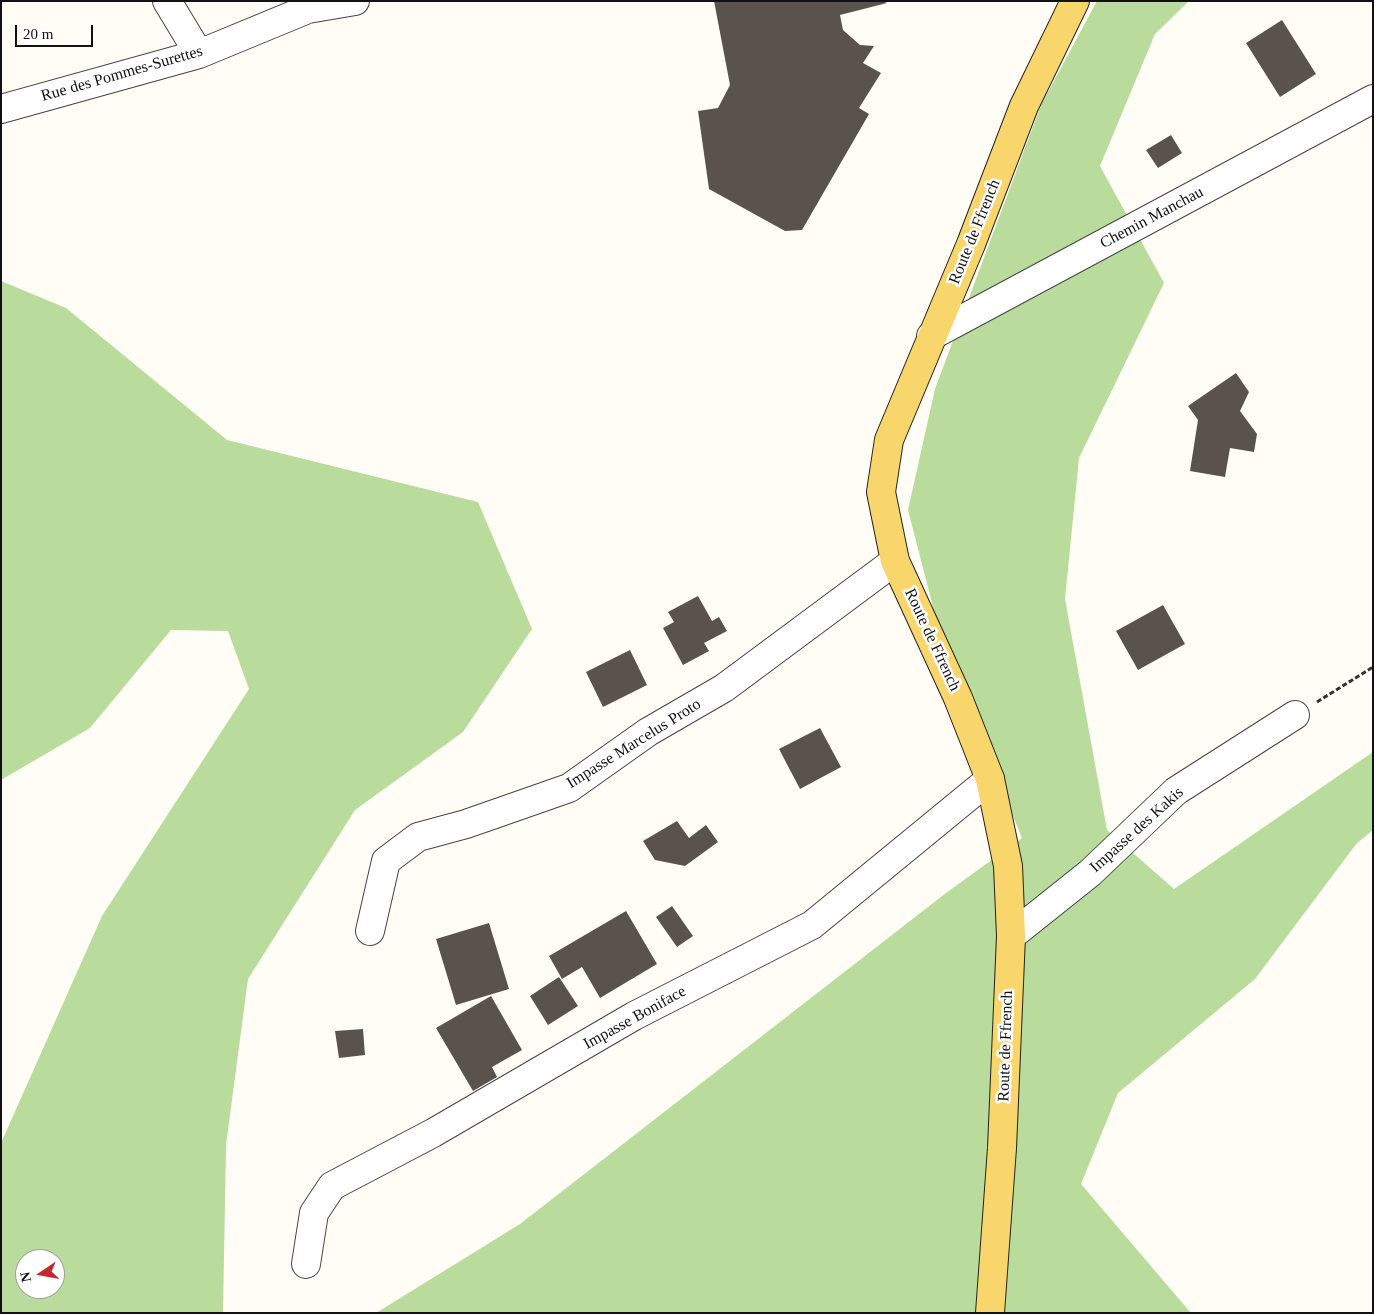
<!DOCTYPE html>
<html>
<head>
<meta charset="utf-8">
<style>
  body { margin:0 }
  #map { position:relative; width:1374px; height:1314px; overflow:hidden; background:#fffdf5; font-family:"Times New Roman",serif }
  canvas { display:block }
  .frame { position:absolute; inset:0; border:2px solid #111; pointer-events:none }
  .north { position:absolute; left:15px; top:1249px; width:50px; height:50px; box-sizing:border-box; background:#fff; border:1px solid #a0a0a0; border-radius:50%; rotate:258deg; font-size:14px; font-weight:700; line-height:20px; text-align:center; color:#111 }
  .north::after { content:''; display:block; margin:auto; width:18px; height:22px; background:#c4262e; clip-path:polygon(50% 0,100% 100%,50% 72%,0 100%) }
  .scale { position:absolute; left:15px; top:25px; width:78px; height:22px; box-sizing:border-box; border:2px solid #111; border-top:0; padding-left:6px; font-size:15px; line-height:18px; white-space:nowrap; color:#111; -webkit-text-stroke:4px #fff; paint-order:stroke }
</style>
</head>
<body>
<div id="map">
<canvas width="1374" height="1314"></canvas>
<div class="frame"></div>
<div class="north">N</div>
<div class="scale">20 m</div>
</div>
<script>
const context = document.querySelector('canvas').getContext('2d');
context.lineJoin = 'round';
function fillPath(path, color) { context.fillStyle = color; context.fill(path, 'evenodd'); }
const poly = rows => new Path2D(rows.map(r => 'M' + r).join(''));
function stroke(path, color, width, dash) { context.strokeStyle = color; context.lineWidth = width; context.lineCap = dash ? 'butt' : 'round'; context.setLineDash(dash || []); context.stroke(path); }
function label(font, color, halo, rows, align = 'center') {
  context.font = font + ' "Times New Roman",serif'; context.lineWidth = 5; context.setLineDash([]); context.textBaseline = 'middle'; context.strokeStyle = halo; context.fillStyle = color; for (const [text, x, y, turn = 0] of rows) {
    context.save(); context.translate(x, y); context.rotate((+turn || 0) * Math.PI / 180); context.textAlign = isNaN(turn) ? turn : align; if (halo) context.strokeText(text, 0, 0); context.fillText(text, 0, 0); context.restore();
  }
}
fillPath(poly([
  [1097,1,1189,1,1155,34,1100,166,1164,283,1079,458,1065,599,1107,830,1174,889,1373,752,1373,830,1357,843,1255,979,1118,1093,1081,1184,1191,1313,376,1313,520,1224,946,893,1022,838,940,634,908,510,935,389,1041,105],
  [1,281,66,308,227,440,478,502,532,629,463,732,355,810,248,979,226,1145,223,1313,1,1313,1,1143,102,916,249,689,228,631,171,630,90,728,1,780],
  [25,1259,55,1259,55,1289,25,1289]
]), '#b9dc9c');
fillPath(poly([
  [714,1,883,1,887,3,840,15,843,30,860,45,874,46,863,63,881,73,859,108,869,114,802,230,785,231,709,189,698,111,718,108,730,85],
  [1282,20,1316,74,1280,97,1246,43],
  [1171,135,1182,153,1158,168,1146,150],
  [1236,373,1249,392,1240,411,1257,434,1254,452,1230,448,1225,477,1190,471,1198,420,1188,406],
  [698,596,712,621,719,617,727,631,704,643,709,651,683,665,663,628,674,622,668,612],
  [1163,605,1185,644,1138,670,1116,631],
  [630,650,647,685,603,707,586,672],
  [820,728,841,767,800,789,779,749],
  [677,821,689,838,706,825,718,842,685,866,655,860,643,841],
  [672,906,693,936,677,947,656,917],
  [626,911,657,964,600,998,582,967,562,979,549,956],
  [489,923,509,989,456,1005,436,939],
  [559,977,578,1006,548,1025,530,996],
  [491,996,522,1050,492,1067,497,1077,473,1091,436,1028],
  [363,1029,365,1055,339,1058,335,1031]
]), '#5a524d');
const minor = poly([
  [167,1,199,54],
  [1,109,199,54,308,9,355,1],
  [931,336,1373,99],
  [370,931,386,861,418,837,466,824,569,788,648,732,724,688,895,561],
  [1011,936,1090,873,1176,791,1295,715],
  [306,1264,314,1213,332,1186,433,1133,634,1016,812,925,990,779]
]);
const major = poly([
  [990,1313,1002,1148,1011,936,1008,866,990,779,958,698,895,561,881,492,889,440,971,244,1024,106,1075,1]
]);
stroke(minor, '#444', 30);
stroke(major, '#222', 30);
stroke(poly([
  [1317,702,1373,667]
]), '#333', 3, [5, 2.5]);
stroke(minor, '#fff', 28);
stroke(major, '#f9d66b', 28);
label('16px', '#111', '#fff', [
  ["Rue des Pommes-Surettes",122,74,-16],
  ["Chemin Manchau",1152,218,-28],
  ["Route de Ffrench",975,232,-68],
  ["Route de Ffrench",932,640,65],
  ["Impasse Marcelus Proto",634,744,-32],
  ["Impasse des Kakis",1137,830,-42],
  ["Impasse Boniface",635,1018,-29],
  ["Route de Ffrench",1006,1046,-88]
]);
</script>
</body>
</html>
